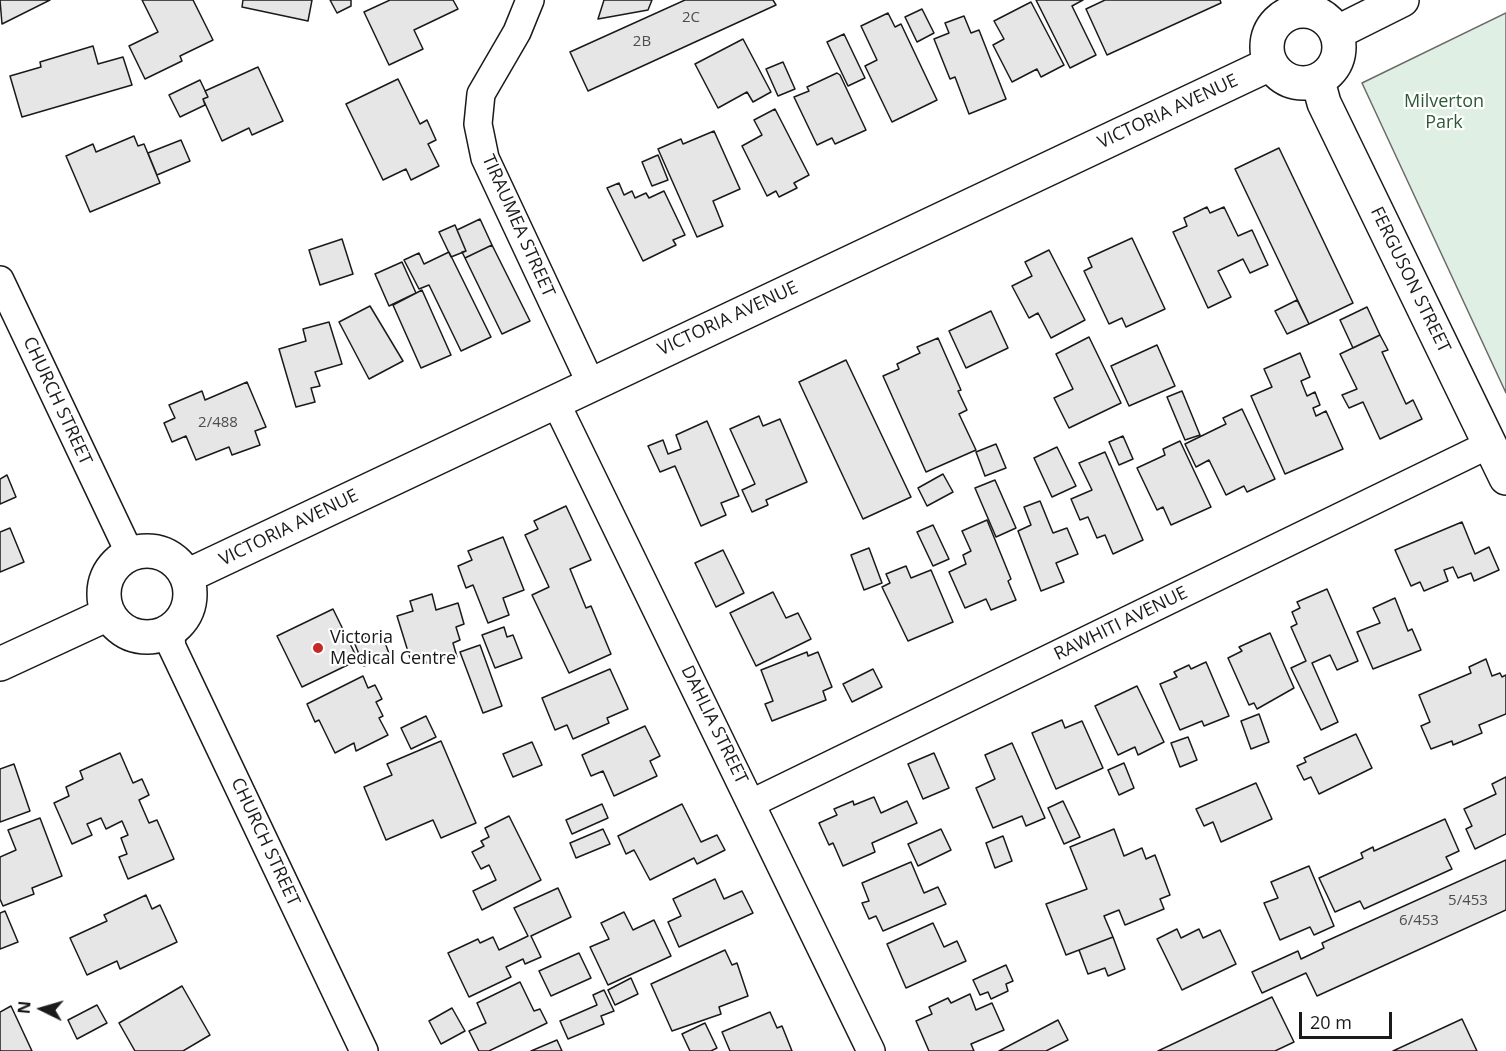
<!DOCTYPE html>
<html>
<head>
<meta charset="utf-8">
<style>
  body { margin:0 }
  #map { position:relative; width:1506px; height:1051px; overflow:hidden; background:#fff; font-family:"Open Sans",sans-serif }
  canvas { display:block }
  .north { position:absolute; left:12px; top:979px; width:60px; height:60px; -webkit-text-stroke:4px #fff; paint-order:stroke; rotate:275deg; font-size:16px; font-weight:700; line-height:24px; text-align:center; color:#1a1a1a }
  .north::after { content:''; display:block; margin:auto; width:21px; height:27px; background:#1a1a1a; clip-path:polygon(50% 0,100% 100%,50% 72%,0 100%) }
  .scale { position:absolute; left:1299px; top:1012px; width:93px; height:27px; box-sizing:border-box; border:3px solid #1a1a1a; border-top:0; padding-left:8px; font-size:18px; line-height:21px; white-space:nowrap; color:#1a1a1a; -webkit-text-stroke:4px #fff; paint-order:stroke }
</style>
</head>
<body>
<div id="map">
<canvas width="1506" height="1051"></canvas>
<div class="north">N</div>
<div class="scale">20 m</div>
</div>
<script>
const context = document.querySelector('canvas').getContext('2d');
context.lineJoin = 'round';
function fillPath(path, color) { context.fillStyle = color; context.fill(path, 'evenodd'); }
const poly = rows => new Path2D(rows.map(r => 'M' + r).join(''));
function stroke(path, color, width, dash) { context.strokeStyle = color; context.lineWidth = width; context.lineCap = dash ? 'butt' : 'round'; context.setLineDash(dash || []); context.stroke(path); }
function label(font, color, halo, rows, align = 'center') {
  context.font = font + ' "Open Sans",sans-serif'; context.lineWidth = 4.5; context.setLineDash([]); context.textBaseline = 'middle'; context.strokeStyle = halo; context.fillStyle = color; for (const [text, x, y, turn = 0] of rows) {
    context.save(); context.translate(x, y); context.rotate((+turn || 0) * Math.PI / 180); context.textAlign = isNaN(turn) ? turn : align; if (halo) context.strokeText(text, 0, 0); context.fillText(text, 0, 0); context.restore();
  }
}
const green = poly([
  [1506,13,1506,393,1362,83,1506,13]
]);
fillPath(green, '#e0efe3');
stroke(green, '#6a6a6a', 1.5);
const building = poly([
  [0,0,50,0,2,24,0,0],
  [142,0,193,0,213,40,180,56,182,61,145,79,129,46,158,32,142,0],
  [243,0,312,0,308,21,242,7,243,0],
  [330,0,351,0,351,6,337,13,330,0],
  [390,0,453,0,458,9,414,30,423,49,389,65,364,12,390,0],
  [604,0,652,0,648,10,598,19,604,0],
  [685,0,773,0,776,5,588,91,570,52,685,0],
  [1036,0,1083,0,1072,6,1096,55,1070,68,1036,0],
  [1105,0,1220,0,1221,3,1107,55,1086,9,1105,0],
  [1031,2,1064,65,1041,77,1037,69,1012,82,993,45,1004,39,994,21,1031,2],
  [922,9,934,33,917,42,905,17,922,9],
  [888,13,895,27,901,24,937,100,892,122,865,66,877,60,861,26,888,13],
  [964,16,971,33,979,30,1006,99,969,114,955,77,950,79,934,39,949,33,945,23,964,16],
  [844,34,865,78,848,86,827,42,844,34],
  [743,39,771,92,753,102,747,92,718,108,695,64,743,39],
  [93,46,98,64,123,57,132,85,22,117,10,76,41,67,40,62,93,46],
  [783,62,795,89,778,96,766,69,783,62],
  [258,67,283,121,252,135,249,128,222,141,203,99,208,97,205,91,258,67],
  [837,73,840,75,866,130,835,144,832,138,817,145,794,97,809,91,807,87,837,73],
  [398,79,420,124,427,120,436,140,428,144,439,166,411,180,406,169,383,180,346,104,398,79],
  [200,80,208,97,203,99,205,105,180,117,169,95,200,80],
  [775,109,809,175,794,183,797,188,779,197,776,191,767,196,742,146,762,135,754,120,775,109],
  [714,131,740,189,713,201,723,226,697,237,658,149,681,139,683,144,714,131],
  [134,136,138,146,144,144,160,183,90,212,66,156,93,144,96,152,134,136],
  [181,140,190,161,157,175,148,153,181,140],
  [1279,148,1353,303,1309,324,1235,169,1279,148],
  [658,155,668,180,652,186,642,162,658,155],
  [619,183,624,195,632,191,635,198,646,193,649,198,664,191,685,235,673,240,676,245,643,261,607,188,619,183],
  [1207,207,1210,213,1224,207,1238,236,1252,230,1268,265,1250,273,1243,259,1218,271,1231,297,1208,308,1173,232,1187,226,1184,218,1207,207],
  [480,219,492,245,465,258,462,252,466,251,457,230,480,219],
  [455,225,466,251,451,257,439,232,455,225],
  [1132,238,1165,309,1126,327,1122,318,1109,324,1084,271,1092,267,1088,258,1132,238],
  [342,239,353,274,320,285,309,250,342,239],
  [492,245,530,321,502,334,465,258,492,245],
  [1049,250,1085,320,1051,338,1038,313,1029,318,1012,286,1032,276,1025,262,1049,250],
  [449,252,491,337,461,351,429,285,419,289,404,260,419,253,424,264,449,252],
  [402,262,416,293,389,306,375,274,402,262],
  [422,290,451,355,421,368,393,305,422,290],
  [1297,300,1309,324,1287,334,1275,311,1297,300],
  [370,306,403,361,369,379,339,322,370,306],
  [1367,307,1380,335,1353,348,1340,320,1367,307],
  [991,311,1008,348,966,368,949,331,991,311],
  [329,322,342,364,315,372,320,386,311,388,315,402,296,407,279,349,306,341,303,329,329,322],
  [1380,335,1388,350,1382,352,1406,404,1413,400,1422,419,1380,439,1363,402,1349,408,1342,395,1357,389,1340,354,1380,335],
  [1089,337,1121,403,1069,428,1054,398,1073,389,1056,354,1089,337],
  [938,338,961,390,958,391,967,410,959,414,976,450,926,472,883,376,899,369,897,364,920,353,917,347,938,338],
  [1157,345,1175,386,1129,406,1111,366,1157,345],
  [1300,353,1310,377,1301,381,1307,396,1315,392,1320,405,1313,408,1316,416,1326,411,1343,449,1285,474,1251,396,1272,387,1264,369,1300,353],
  [846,360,911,497,863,519,799,382,846,360],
  [247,382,266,427,255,431,260,445,232,455,229,447,196,460,186,436,172,442,164,423,175,418,169,405,202,391,205,400,247,382],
  [1182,391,1200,435,1185,440,1167,397,1182,391],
  [1242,409,1275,479,1247,492,1244,486,1226,495,1209,460,1196,467,1185,444,1226,424,1223,418,1242,409],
  [759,416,763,426,780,419,807,482,766,500,768,505,752,512,742,490,755,484,730,429,759,416],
  [707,421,739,496,721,503,726,515,701,526,675,466,660,472,648,446,663,440,668,454,681,449,676,435,707,421],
  [1123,436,1133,459,1119,465,1109,442,1123,436],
  [1180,441,1211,507,1171,525,1163,507,1157,510,1137,468,1165,455,1163,449,1180,441],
  [996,444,1006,468,985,476,976,452,996,444],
  [1057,447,1076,486,1052,497,1034,458,1057,447],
  [1105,452,1143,540,1113,554,1105,535,1097,538,1088,517,1080,520,1071,499,1092,490,1079,463,1105,452],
  [943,474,953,492,927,506,918,488,943,474],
  [7,475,16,497,0,504,0,479,7,475],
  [995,480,1016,528,996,537,975,488,995,480],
  [1040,501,1053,533,1067,528,1078,554,1056,563,1064,582,1041,591,1018,531,1031,525,1024,507,1040,501],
  [566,506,591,560,570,569,586,608,591,606,611,654,569,673,532,595,549,587,525,535,538,529,534,521,566,506],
  [987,520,1011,579,1008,581,1016,600,991,610,986,599,965,608,949,572,966,564,963,555,971,551,962,531,987,520],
  [1462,522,1475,554,1489,547,1499,570,1474,581,1471,573,1458,578,1453,567,1444,570,1448,581,1424,591,1420,582,1411,586,1395,550,1462,522],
  [933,525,949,559,933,566,917,532,933,525],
  [10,528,24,562,0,572,0,532,10,528],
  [503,537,524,590,503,598,509,615,488,623,473,585,466,588,458,566,472,560,468,551,503,537],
  [869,548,882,583,864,590,851,555,869,548],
  [723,550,744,593,716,607,695,563,723,550],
  [906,566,911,578,931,570,953,622,908,641,882,587,890,583,886,574,906,566],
  [1327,589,1358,661,1337,670,1330,655,1312,663,1338,722,1321,730,1291,668,1306,661,1291,627,1297,624,1292,612,1300,608,1297,602,1327,589],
  [773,592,786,618,798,613,811,639,756,666,730,613,773,592],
  [432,594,436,610,458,603,464,624,456,627,460,640,453,643,457,657,452,659,450,656,426,663,423,653,410,658,397,616,413,611,410,601,432,594],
  [1395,598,1408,631,1412,629,1421,650,1373,669,1357,632,1380,623,1373,608,1395,598],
  [333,609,358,660,302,687,277,636,333,609],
  [504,627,507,637,513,635,522,658,495,668,482,635,504,627],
  [381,632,390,656,364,666,354,642,381,632],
  [1270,633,1294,688,1257,709,1254,703,1249,705,1228,658,1242,651,1239,647,1270,633],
  [480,645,502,706,483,713,460,652,480,645],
  [807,652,808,656,818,652,832,687,823,691,826,700,772,721,765,704,773,701,761,670,807,652],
  [1486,659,1492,676,1500,673,1502,677,1506,675,1506,714,1479,725,1482,733,1453,745,1452,741,1431,749,1421,726,1430,722,1419,695,1471,673,1469,667,1486,659],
  [1206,662,1229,716,1204,726,1202,721,1180,730,1160,684,1177,677,1174,672,1189,665,1191,669,1206,662],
  [610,669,628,709,607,718,609,723,573,739,567,725,555,730,542,698,610,669],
  [873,669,882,687,852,702,843,684,873,669],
  [363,676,368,688,375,685,382,699,376,702,383,716,379,718,388,735,356,751,354,743,335,753,319,720,315,722,307,704,363,676],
  [1137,686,1164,742,1138,755,1135,747,1118,755,1095,706,1137,686],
  [1259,714,1269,742,1251,749,1241,721,1259,714],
  [426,716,436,737,411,749,401,728,426,716],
  [1062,720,1065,728,1082,721,1103,768,1056,789,1032,733,1062,720],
  [645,726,660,756,650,761,657,776,614,796,603,771,591,776,582,755,645,726],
  [1356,734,1372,768,1319,794,1311,777,1304,780,1297,766,1306,762,1304,758,1356,734],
  [1188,737,1197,760,1180,767,1171,743,1188,737],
  [441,741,476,823,441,838,433,820,386,840,364,787,392,775,387,764,441,741],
  [532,742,542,765,513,777,503,754,532,742],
  [1012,743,1045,818,1026,826,1022,816,993,828,976,788,995,779,985,755,1012,743],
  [120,753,133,783,142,779,149,795,139,800,149,823,157,820,174,859,128,879,119,857,127,854,121,838,128,835,122,821,106,829,101,818,87,824,92,835,72,844,54,803,69,796,66,787,83,779,80,771,120,753],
  [934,753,949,788,923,799,908,764,934,753],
  [1124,763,1134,788,1119,795,1108,770,1124,763],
  [14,764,30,811,0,822,0,769,14,764],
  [1506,777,1506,834,1475,849,1466,829,1472,826,1464,809,1496,794,1492,784,1506,777],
  [1256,783,1272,819,1221,842,1213,822,1204,826,1196,809,1256,783],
  [874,797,881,813,907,801,917,823,872,843,875,852,843,866,833,843,829,845,819,823,837,815,834,809,853,801,854,805,874,797],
  [1063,801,1080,837,1064,844,1048,808,1063,801],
  [602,804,608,818,572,834,566,820,602,804],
  [682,804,701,842,717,835,725,850,697,864,694,858,650,880,634,850,626,854,618,836,682,804],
  [509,816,541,880,482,910,473,891,496,880,489,865,481,869,472,852,484,846,481,841,489,837,485,828,509,816],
  [40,818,62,876,32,888,34,894,3,906,0,899,0,857,16,850,8,830,40,818],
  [1445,819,1459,851,1446,857,1452,869,1364,909,1360,901,1335,912,1319,878,1363,858,1361,853,1373,847,1374,851,1445,819],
  [603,829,610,844,576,858,570,843,603,829],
  [941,829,951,850,918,866,908,844,941,829],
  [1114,829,1124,856,1142,848,1146,859,1155,855,1170,895,1160,899,1164,909,1125,925,1119,910,1104,916,1113,937,1066,955,1046,904,1087,889,1070,847,1114,829],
  [1003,836,1012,861,995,868,986,843,1003,836],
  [1506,860,1506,910,1317,996,1306,973,1262,993,1252,972,1298,951,1301,959,1324,948,1322,943,1506,860],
  [911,862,924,893,938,887,946,904,883,931,876,916,869,919,862,903,869,901,862,883,911,862],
  [1309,866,1334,926,1314,935,1310,927,1280,940,1264,903,1278,898,1271,882,1309,866],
  [715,879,724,899,742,891,753,913,679,947,668,922,681,916,673,899,715,879],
  [558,888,571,917,531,936,541,957,525,964,523,959,506,967,511,977,469,997,448,953,478,939,480,943,493,937,499,950,528,936,514,908,558,888],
  [146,895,152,909,160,905,177,942,120,969,117,961,87,975,70,938,107,921,104,915,146,895],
  [5,911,18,942,0,949,0,913,5,911],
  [624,912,633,930,654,920,671,956,608,985,590,947,609,939,601,923,624,912],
  [933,923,944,947,957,941,966,961,906,988,887,944,933,923],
  [1177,929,1181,938,1199,929,1203,938,1220,930,1236,964,1182,990,1157,939,1177,929],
  [1113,937,1125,969,1108,976,1105,968,1088,974,1079,950,1113,937],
  [725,950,732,965,737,963,748,996,719,1007,721,1014,672,1031,651,984,725,950],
  [579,953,591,978,551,996,539,971,579,953],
  [1006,965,1013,981,1006,984,1008,991,991,999,988,992,980,995,973,980,1006,965],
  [631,978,638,994,615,1005,608,990,631,978],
  [520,982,534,1011,540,1009,547,1023,489,1051,479,1051,469,1031,486,1023,477,1003,520,982],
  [182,986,210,1035,183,1051,135,1051,119,1023,182,986],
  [604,990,614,1011,601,1016,604,1024,568,1039,560,1021,597,1005,593,995,604,990],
  [970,994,976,1010,992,1003,1004,1030,971,1044,974,1051,929,1051,916,1021,932,1014,929,1007,948,998,951,1003,970,994],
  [1272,997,1294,1042,1275,1051,1158,1051,1272,997],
  [97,1005,107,1023,77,1039,68,1020,97,1005],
  [11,1006,32,1051,0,1051,0,1012,11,1006],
  [452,1008,465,1031,441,1044,429,1021,452,1008],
  [770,1012,777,1028,782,1026,792,1051,730,1051,722,1032,770,1012],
  [1462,1019,1477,1051,1393,1051,1462,1019],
  [1058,1020,1068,1040,1046,1051,999,1051,1058,1020],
  [705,1023,717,1048,711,1051,690,1051,682,1034,705,1023],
  [557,1040,562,1051,531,1051,557,1040]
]);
fillPath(building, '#e6e6e6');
stroke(building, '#1a1a1a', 1.5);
const street = poly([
  [530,0,517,32,481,94,478,124,485,158,591,384],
  [0,280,130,554],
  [555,401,871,1051],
  [170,631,172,647,364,1051],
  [752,803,1490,444]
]);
const secondary = poly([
  '1267 47a36 36 0 1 1 72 0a36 36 0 1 1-72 0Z',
  [1336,33,1402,0],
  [1318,81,1324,103,1506,478],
  '104 594a43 43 0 1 1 86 0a43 43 0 1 1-86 0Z',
  [187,576,1270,64],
  [0,664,108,614]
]);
stroke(street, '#1a1a1a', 30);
stroke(secondary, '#1a1a1a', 36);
stroke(street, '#fff', 27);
stroke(secondary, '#fff', 33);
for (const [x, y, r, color] of [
  [318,648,6,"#c62828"]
]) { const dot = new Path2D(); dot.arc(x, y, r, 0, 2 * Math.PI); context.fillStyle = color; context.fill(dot); stroke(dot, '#fff', 2); }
label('15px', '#4d4d4d', null, [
  ["2C",691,18],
  ["2B",642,42],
  ["2/488",218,423],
  ["5/453",1468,901],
  ["6/453",1419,921]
]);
label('18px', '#2b5a34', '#fff', [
  ["Milverton",1444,102],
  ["Park",1444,123]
]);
label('18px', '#1a1a1a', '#fff', [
  ["VICTORIA AVENUE",1168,112,-25],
  ["TIRAUMEA STREET",518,226,66],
  ["FERGUSON STREET",1410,280,64],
  ["VICTORIA AVENUE",728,319,-25],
  ["CHURCH STREET",57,401,65],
  ["VICTORIA AVENUE",289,528,-26],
  ["RAWHITI AVENUE",1121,624,-26],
  ["DAHLIA STREET",714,725,64],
  ["CHURCH STREET",265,842,65]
]);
label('18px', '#1a1a1a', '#fff', [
  ["Victoria",330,638],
  ["Medical Centre",330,659]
], 'left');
</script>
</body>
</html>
